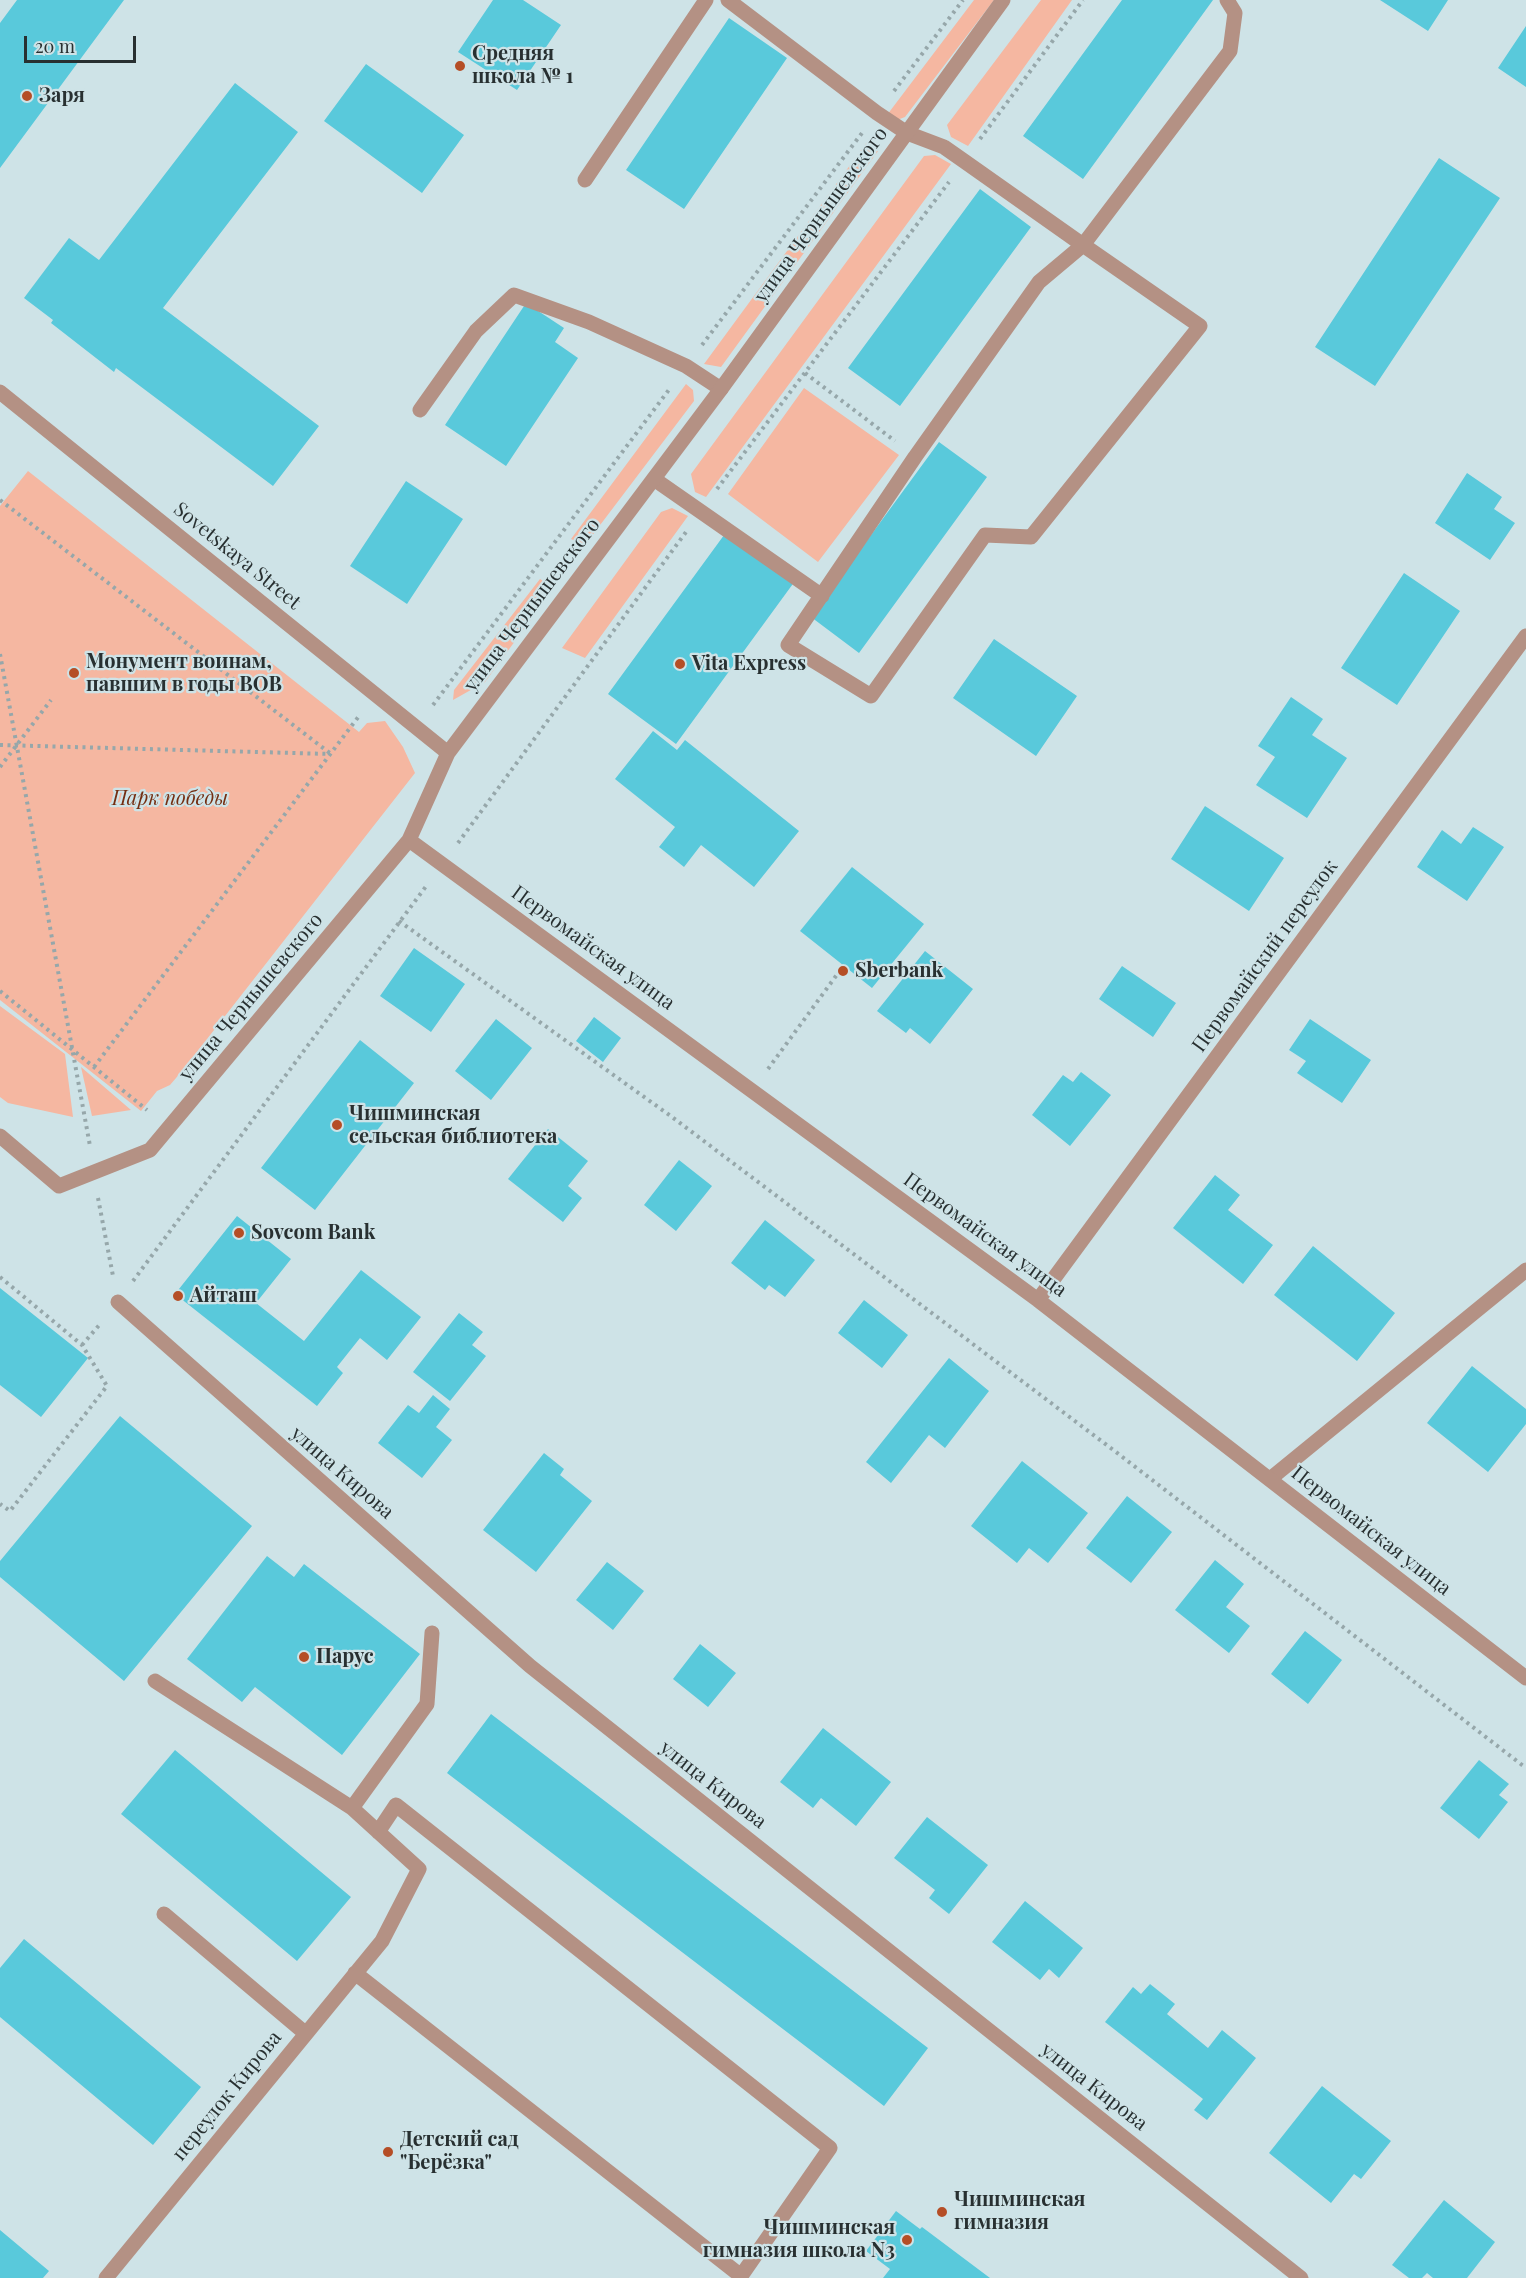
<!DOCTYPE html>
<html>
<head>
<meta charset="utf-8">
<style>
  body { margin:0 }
  #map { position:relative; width:1526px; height:2278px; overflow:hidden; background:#cee3e7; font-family:"Playfair Display",serif }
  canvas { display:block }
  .scale { position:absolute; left:24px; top:36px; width:112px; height:27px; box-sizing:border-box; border:3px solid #283031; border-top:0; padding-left:8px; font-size:18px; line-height:21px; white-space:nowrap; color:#283031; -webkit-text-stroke:4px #cee3e7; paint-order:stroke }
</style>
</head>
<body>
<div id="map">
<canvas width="1526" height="2278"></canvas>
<div class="scale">20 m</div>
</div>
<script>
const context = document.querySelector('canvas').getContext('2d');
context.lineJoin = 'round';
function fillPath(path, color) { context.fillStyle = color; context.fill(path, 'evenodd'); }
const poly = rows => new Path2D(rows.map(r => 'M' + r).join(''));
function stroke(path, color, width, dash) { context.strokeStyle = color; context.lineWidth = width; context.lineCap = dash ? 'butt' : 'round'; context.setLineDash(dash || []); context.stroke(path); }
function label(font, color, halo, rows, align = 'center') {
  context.font = font + ' "Playfair Display",serif'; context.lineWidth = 4.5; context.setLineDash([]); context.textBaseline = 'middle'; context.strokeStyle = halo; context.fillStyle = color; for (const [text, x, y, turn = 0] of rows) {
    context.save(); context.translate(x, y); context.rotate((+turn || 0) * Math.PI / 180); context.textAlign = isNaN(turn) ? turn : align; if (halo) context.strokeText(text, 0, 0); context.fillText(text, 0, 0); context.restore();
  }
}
fillPath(poly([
  [974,0,994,0,905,117,897,120,887,115],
  [1041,0,1072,0,968,146,951,137,947,125],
  [870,138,878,151,721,367,704,364],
  [935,155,951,164,706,497,695,492,691,474,924,156],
  [686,384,693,390,694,401,585,545,571,539],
  [804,388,899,455,818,562,728,494],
  [28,471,359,732,367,723,385,721,403,747,415,773,182,1071,170,1085,157,1091,141,1111,0,1000,0,506],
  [672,508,688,516,585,658,562,648,661,512],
  [540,579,554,588,485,682,453,700,454,690],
  [0,1006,65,1054,73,1117,8,1103,0,1097],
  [81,1067,131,1110,92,1116]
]), '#f5b7a1');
fillPath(poly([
  [17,0,124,0,0,168,0,23],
  [493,0,523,0,561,25,517,90,458,52],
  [1122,0,1213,0,1083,179,1023,136],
  [1380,0,1448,0,1428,31],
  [729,18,787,58,684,209,626,170],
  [1526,26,1526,87,1498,68],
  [366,64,464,135,422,193,324,121],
  [235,83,298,132,163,308,319,426,273,486,116,368,114,372,51,323,53,320,24,298,69,238,99,260],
  [1439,158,1500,198,1375,386,1315,347],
  [980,189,1031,227,900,406,848,368],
  [526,303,564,328,555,342,578,358,506,466,445,425],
  [939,442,987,477,859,653,811,617],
  [1467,473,1502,497,1494,509,1515,523,1490,560,1435,523],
  [406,481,463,519,407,604,350,566],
  [727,531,795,581,676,744,608,694],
  [1404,573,1460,611,1397,705,1341,668],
  [994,639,1077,696,1036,756,953,698],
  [1291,697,1323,719,1312,735,1347,758,1307,818,1256,785,1275,757,1258,746],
  [653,731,677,750,685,740,799,831,754,887,701,845,684,867,659,847,675,827,615,779],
  [1205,806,1284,858,1249,911,1171,859],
  [1473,827,1504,847,1467,901,1417,867,1442,830,1461,844],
  [852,867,924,924,872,988,800,931],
  [414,948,465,984,431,1032,380,996],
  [925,951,973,989,930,1044,910,1028,906,1033,877,1011],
  [1122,966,1176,1003,1153,1037,1099,999],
  [594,1017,621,1038,603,1062,576,1041],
  [496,1019,532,1048,491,1100,455,1071],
  [1310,1019,1371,1060,1342,1103,1297,1073,1306,1061,1289,1050],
  [360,1040,414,1083,315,1210,261,1168],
  [1081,1072,1111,1095,1070,1146,1032,1115,1063,1075,1073,1082],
  [548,1129,588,1161,568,1186,582,1198,563,1222,508,1179],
  [679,1160,712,1186,676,1231,644,1205],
  [1215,1175,1240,1195,1228,1210,1273,1245,1243,1284,1173,1228],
  [237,1216,291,1259,256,1303,304,1341,361,1270,421,1317,387,1360,360,1338,337,1367,343,1373,317,1406,175,1294],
  [765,1220,815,1260,785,1297,769,1285,765,1290,731,1263],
  [1313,1246,1395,1313,1357,1361,1274,1295],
  [0,1288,88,1358,41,1417,0,1385],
  [864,1300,908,1335,882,1368,838,1333],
  [459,1313,483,1332,472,1345,486,1356,450,1401,413,1372],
  [949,1358,989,1391,945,1448,929,1435,891,1483,866,1462],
  [1472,1366,1526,1409,1526,1424,1488,1472,1427,1423],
  [433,1395,450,1409,436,1427,452,1440,422,1478,378,1443,408,1405,419,1413],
  [120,1416,252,1526,124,1681,0,1577,0,1561],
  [544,1453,564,1469,560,1475,592,1501,536,1572,483,1530],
  [1022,1461,1088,1513,1048,1563,1029,1548,1017,1563,971,1526],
  [1127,1496,1172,1532,1131,1583,1086,1548],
  [267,1556,294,1577,304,1564,420,1654,342,1755,255,1687,242,1702,187,1659],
  [1215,1560,1244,1584,1226,1607,1250,1626,1229,1653,1175,1610],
  [607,1562,644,1591,613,1630,576,1600],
  [1305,1631,1342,1660,1308,1704,1271,1674],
  [700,1644,736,1673,708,1707,673,1679],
  [491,1714,928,2048,884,2106,447,1773],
  [823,1728,891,1782,856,1826,821,1798,813,1808,780,1782],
  [175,1750,351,1897,297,1961,121,1814],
  [1479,1760,1509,1784,1499,1795,1508,1802,1479,1839,1440,1808],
  [927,1817,988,1865,949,1914,929,1898,935,1890,894,1858],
  [1025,1901,1083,1948,1059,1978,1049,1969,1040,1980,992,1942],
  [24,1939,201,2087,153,2145,0,2017,0,1968],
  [1150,1984,1175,2004,1167,2014,1208,2048,1222,2030,1256,2058,1207,2120,1194,2110,1203,2099,1105,2022,1133,1987,1141,1994],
  [1322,2086,1391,2141,1361,2179,1354,2174,1331,2203,1269,2153],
  [1444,2200,1495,2242,1467,2278,1433,2278,1427,2273,1422,2278,1409,2278,1392,2265],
  [896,2211,920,2229,922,2227,990,2278,883,2278,890,2269,866,2251],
  [0,2230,49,2271,43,2278,0,2278]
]), '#59c9db');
stroke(poly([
  [894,91,963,0],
  [980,139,1083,0],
  [702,345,862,133],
  [805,373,895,441],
  [717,489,949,182],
  [0,500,331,754],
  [0,654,90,1146],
  [433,705,671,387],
  [0,745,330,754],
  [0,767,51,700],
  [458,843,686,532],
  [399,921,672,1117,1112,1449,1526,1768],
  [0,991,147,1110],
  [94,1067,359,716],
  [768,1069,844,965],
  [98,1198,113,1276],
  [0,1277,82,1345,107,1386,10,1511,0,1504],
  [133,1281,427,885],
  [82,1345,101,1323]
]), '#96a7aa', 4, [3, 4.5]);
stroke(poly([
  [728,0,877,113,907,133,944,147,964,161,1083,245,1200,326,1031,537,985,535,871,696,788,645,915,457,1039,282,1083,245,1230,51,1235,13,1227,0],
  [585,180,706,0],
  [420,410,476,331,514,295,589,322,686,366,721,389],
  [654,479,822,596],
  [1270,1479,1526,1270]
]), '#b49184', 15);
stroke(poly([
  [0,392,448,753],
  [409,840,1038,1300,1526,1678],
  [0,1136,59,1186,150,1150,409,840,448,753,721,389,1003,0],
  [1038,1300,1526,636],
  [118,1302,530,1666,1301,2278],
  [155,1681,352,1808],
  [164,1914,305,2033],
  [355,1973,741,2276,830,2148,396,1805,378,1832],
  [106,2278,382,1941,419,1869,352,1808,427,1704,432,1633]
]), '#b49184', 15);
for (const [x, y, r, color] of [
  [460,66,6,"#b54e26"],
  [27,96,6,"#b54e26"],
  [680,664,6,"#b54e26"],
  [74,673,6,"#b54e26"],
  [843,971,6,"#b54e26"],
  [337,1125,6,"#b54e26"],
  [239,1233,6,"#b54e26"],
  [178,1296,6,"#b54e26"],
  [304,1657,6,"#b54e26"],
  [388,2152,6,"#b54e26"],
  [942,2212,6,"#b54e26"],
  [907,2240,6,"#b54e26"]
]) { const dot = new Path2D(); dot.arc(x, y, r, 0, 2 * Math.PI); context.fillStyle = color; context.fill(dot); stroke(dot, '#cee3e7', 2); }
label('bold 20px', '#283031', '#cee3e7', [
  ["Средняя",472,54],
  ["школа № 1",472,77],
  ["Заря",39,96],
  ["Монумент воинам,",86,662],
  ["павшим в годы ВОВ",86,685],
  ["Vita Express",692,664],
  ["Sberbank",855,971],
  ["Чишминская",349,1114],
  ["сельская библиотека",349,1137],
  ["Sovcom Bank",251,1233],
  ["Айташ",190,1296],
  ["Парус",316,1657],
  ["Детский сад",400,2140],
  ["\"Берёзка\"",400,2163],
  ["Чишминская",954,2200],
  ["гимназия",954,2223],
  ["Чишминская",895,2228,"right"],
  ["гимназия школа N3",895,2251,"right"]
], 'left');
label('20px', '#283031', '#cee3e7', [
  ["улица Чернышевского",821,215,-54],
  ["Sovetskaya Street",237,556,39],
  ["улица Чернышевского",532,605,-53],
  ["Первомайская улица",593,948,36],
  ["Первомайский переулок",1265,956,-54],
  ["улица Чернышевского",251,997,-50],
  ["Первомайская улица",985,1235,36],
  ["улица Кирова",342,1473,41],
  ["Первомайская улица",1371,1531,38],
  ["улица Кирова",713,1785,38],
  ["улица Кирова",1094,2087,38],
  ["переулок Кирова",227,2096,-51]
]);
label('italic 20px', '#742e11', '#cee3e7', [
  ["Парк победы",170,799]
]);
</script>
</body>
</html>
